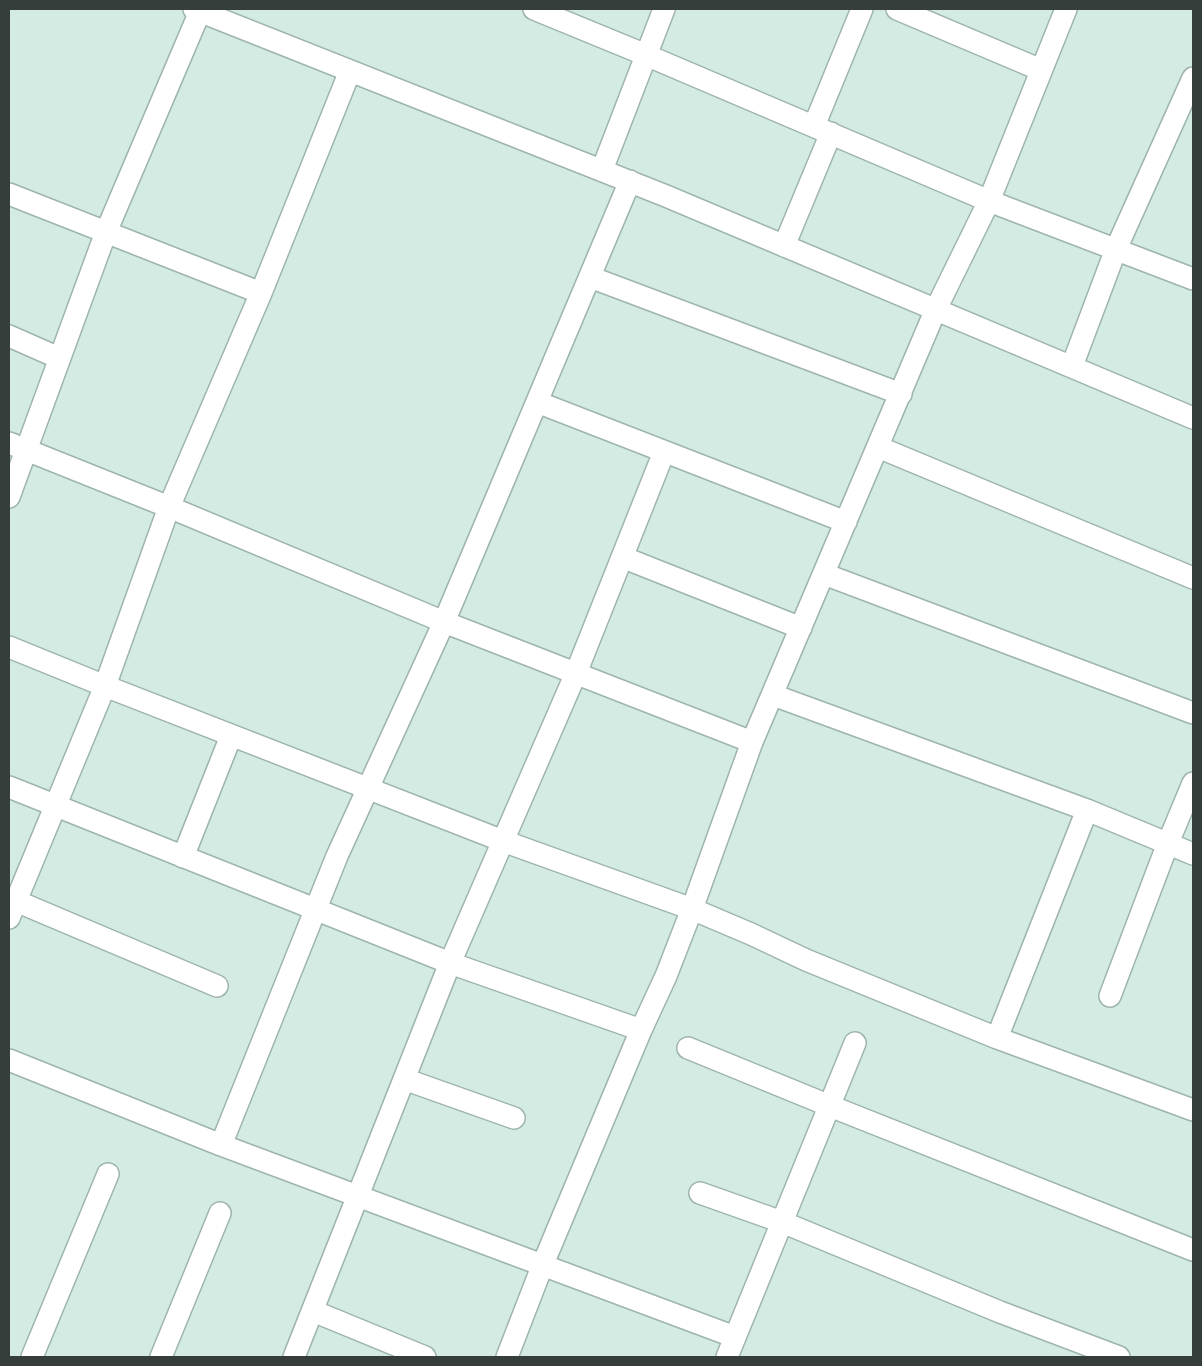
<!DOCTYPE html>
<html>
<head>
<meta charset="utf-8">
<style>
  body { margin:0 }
  #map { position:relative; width:1202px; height:1366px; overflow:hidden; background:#d4ebe4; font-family:Cabin,sans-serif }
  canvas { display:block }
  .frame { position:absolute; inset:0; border:10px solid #353e3b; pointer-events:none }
</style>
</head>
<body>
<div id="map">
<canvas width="1202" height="1366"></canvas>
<div class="frame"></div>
</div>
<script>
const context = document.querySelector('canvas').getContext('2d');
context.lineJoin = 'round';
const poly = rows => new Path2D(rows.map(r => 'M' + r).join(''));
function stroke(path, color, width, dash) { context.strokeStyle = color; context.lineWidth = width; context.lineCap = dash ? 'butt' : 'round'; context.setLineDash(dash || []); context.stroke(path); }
const minor = poly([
  [194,9,666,196,1193,418],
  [534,9,646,55,989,201,1193,279],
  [897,9,1041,70],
  [814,126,862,9],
  [602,170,664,9],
  [9,194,261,293],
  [784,246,831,133],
  [590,277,901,394],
  [9,336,59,358],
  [1072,366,1116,249,1193,78],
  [537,402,846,522],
  [9,443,169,507,444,622,752,742],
  [878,447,1193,578],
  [9,497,106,232,201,9],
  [622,557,801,628],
  [824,574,1193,713],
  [9,647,105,686,503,841,692,909,751,934,806,960,997,1038,1193,1110],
  [773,695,1087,810,1193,854],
  [9,787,450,963,641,1030],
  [183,857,231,736],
  [16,901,217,986],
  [9,918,105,686,169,507,261,293,350,71],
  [1110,996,1168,843,1193,783],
  [997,1038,1087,810],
  [688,1048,830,1106,1193,1250],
  [9,1060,221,1145,735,1337],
  [404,1079,514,1118],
  [221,1145,337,856,444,622,630,181],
  [700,1193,782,1222,1000,1312,1119,1357],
  [313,1311,425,1357],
  [32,1357,108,1174],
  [161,1357,220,1213],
  [294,1357,450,963,576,673,664,452],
  [507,1357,543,1264,641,1030,666,976,692,909,752,742,936,309,989,201,1066,9],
  [727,1357,855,1043]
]);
stroke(minor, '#9eb4ae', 24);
stroke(minor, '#fff', 21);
</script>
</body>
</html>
